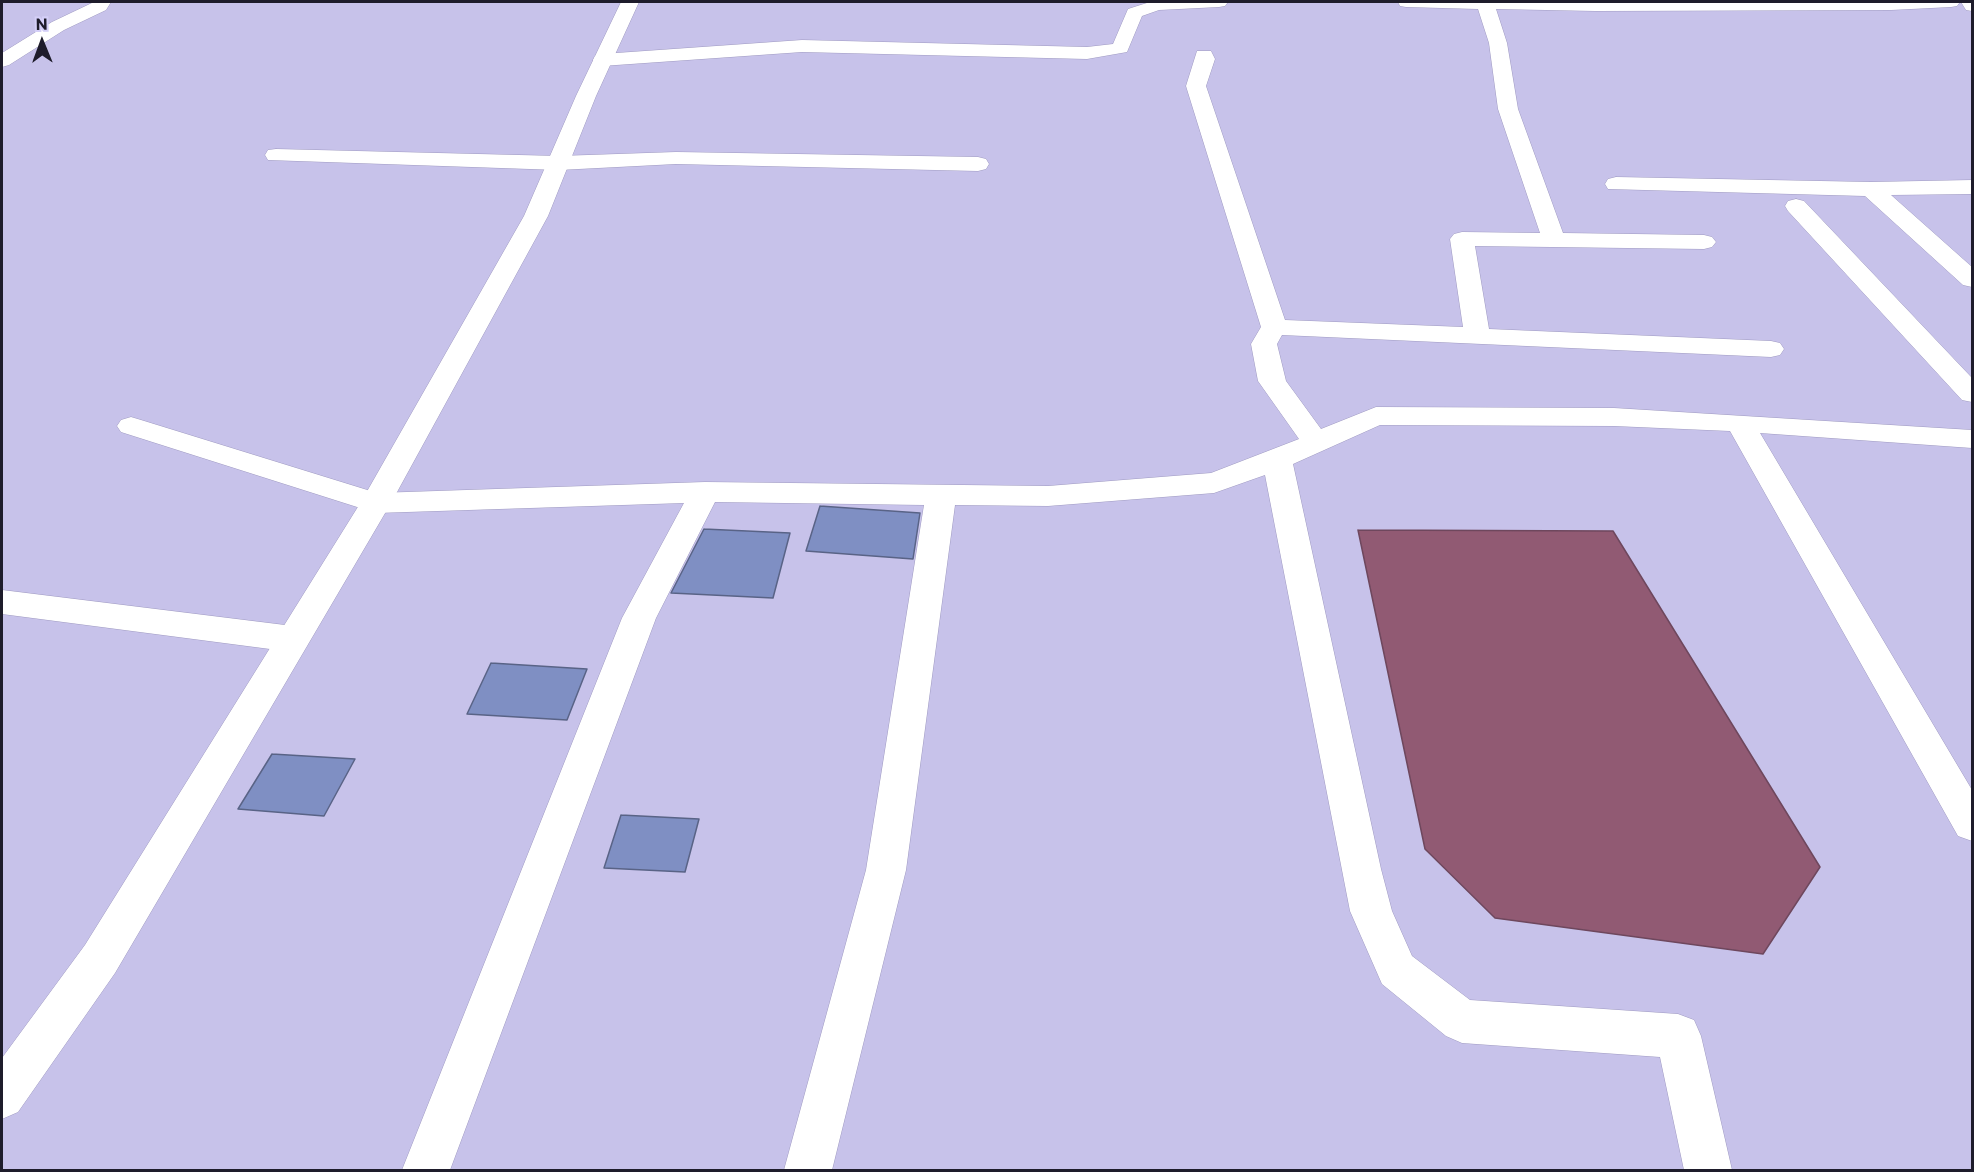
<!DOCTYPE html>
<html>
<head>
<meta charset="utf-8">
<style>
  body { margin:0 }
  #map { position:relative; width:1974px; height:1172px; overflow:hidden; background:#c7c2ea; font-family:Commissioner,sans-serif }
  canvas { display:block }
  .frame { position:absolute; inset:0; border:3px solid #1e1c2b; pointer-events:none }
  .north { position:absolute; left:12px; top:12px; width:60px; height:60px; -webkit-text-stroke:4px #d4cff7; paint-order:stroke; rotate:359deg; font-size:16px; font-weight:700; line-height:24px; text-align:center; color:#1e1c2b }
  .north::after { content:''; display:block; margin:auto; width:21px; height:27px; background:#1e1c2b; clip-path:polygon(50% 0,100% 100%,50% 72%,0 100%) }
</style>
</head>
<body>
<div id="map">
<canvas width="1974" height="1172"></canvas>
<div class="frame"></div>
<div class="north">N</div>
</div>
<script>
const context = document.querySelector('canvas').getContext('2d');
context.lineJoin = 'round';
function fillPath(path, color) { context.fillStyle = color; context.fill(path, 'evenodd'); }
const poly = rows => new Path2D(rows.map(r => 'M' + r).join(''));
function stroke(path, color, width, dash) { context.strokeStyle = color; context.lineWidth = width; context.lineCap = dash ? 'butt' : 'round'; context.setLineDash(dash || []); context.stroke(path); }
const water = poly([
  [1358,530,1613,531,1820,867,1763,954,1495,918,1425,849,1358,530]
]);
fillPath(water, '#915a73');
stroke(water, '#6e475d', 1.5);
const building = poly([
  [820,506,920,513,913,559,806,551,820,506],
  [704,529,790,533,773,598,671,593,704,529],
  [491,663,587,669,567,720,467,714,491,663],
  [272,754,355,759,324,816,238,809,272,754],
  [621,815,699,819,685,872,604,868,621,815]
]);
fillPath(building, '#7f8fc3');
stroke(building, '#596386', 1.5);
const minor = poly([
  [94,2,111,2,106,10,64,30,9,65,2,67,2,53,52,22,94,2],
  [1150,2,1228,2,1225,6,1219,7,1159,10,1142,16,1127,52,1087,59,802,52,602,66,595,64,593,60,595,56,602,54,802,40,1087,47,1113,44,1128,9,1150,2],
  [1398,2,1960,2,1957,6,1951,7,1891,10,1596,11,1496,9,1507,43,1518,109,1563,233,1704,235,1712,237,1716,242,1712,247,1704,249,1475,246,1489,329,1771,341,1780,343,1784,349,1780,355,1771,357,1282,335,1277,344,1286,381,1321,429,1376,407,1614,408,1972,430,1972,448,1760,433,1972,790,1972,841,1958,836,1730,431,1614,426,1380,425,1293,464,1381,869,1392,911,1412,956,1470,1000,1678,1014,1694,1020,1701,1036,1732,1170,1684,1170,1660,1057,1462,1043,1446,1036,1382,984,1350,911,1265,475,1214,493,1048,506,955,505,906,870,832,1170,784,1170,866,870,924,505,715,502,656,618,450,1170,402,1170,622,618,684,503,376,513,121,432,117,426,121,420,131,417,141,420,377,493,705,482,1048,486,1211,473,1299,439,1258,381,1251,344,1261,327,1186,86,1197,51,1211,51,1215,59,1206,86,1285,320,1463,327,1450,239,1454,234,1462,232,1540,233,1498,109,1489,43,1478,9,1406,7,1400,6,1398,2],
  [276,149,559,156,676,152,978,157,986,159,989,164,986,169,978,171,676,164,559,170,268,160,265,155,268,150,276,149],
  [1616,177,1871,182,1972,180,1972,194,1891,195,1972,267,1972,287,1963,285,1865,196,1608,189,1605,184,1608,179,1616,177],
  [1796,199,1804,201,1972,378,1972,402,1962,400,1788,211,1785,206,1788,201,1796,199],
  [2,590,293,626,305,630,310,639,305,648,293,652,2,614,2,590]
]);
const tertiary = poly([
  [621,2,639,2,596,96,548,216,391,503,115,973,18,1112,2,1119,2,1058,85,945,361,502,524,216,576,96,621,2],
  [1961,2,1972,2,1972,11,1966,10,1961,2]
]);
stroke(minor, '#9f9ac1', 1);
stroke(tertiary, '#9f9ac1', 1);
fillPath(minor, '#fff');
fillPath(tertiary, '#fff');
</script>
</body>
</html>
